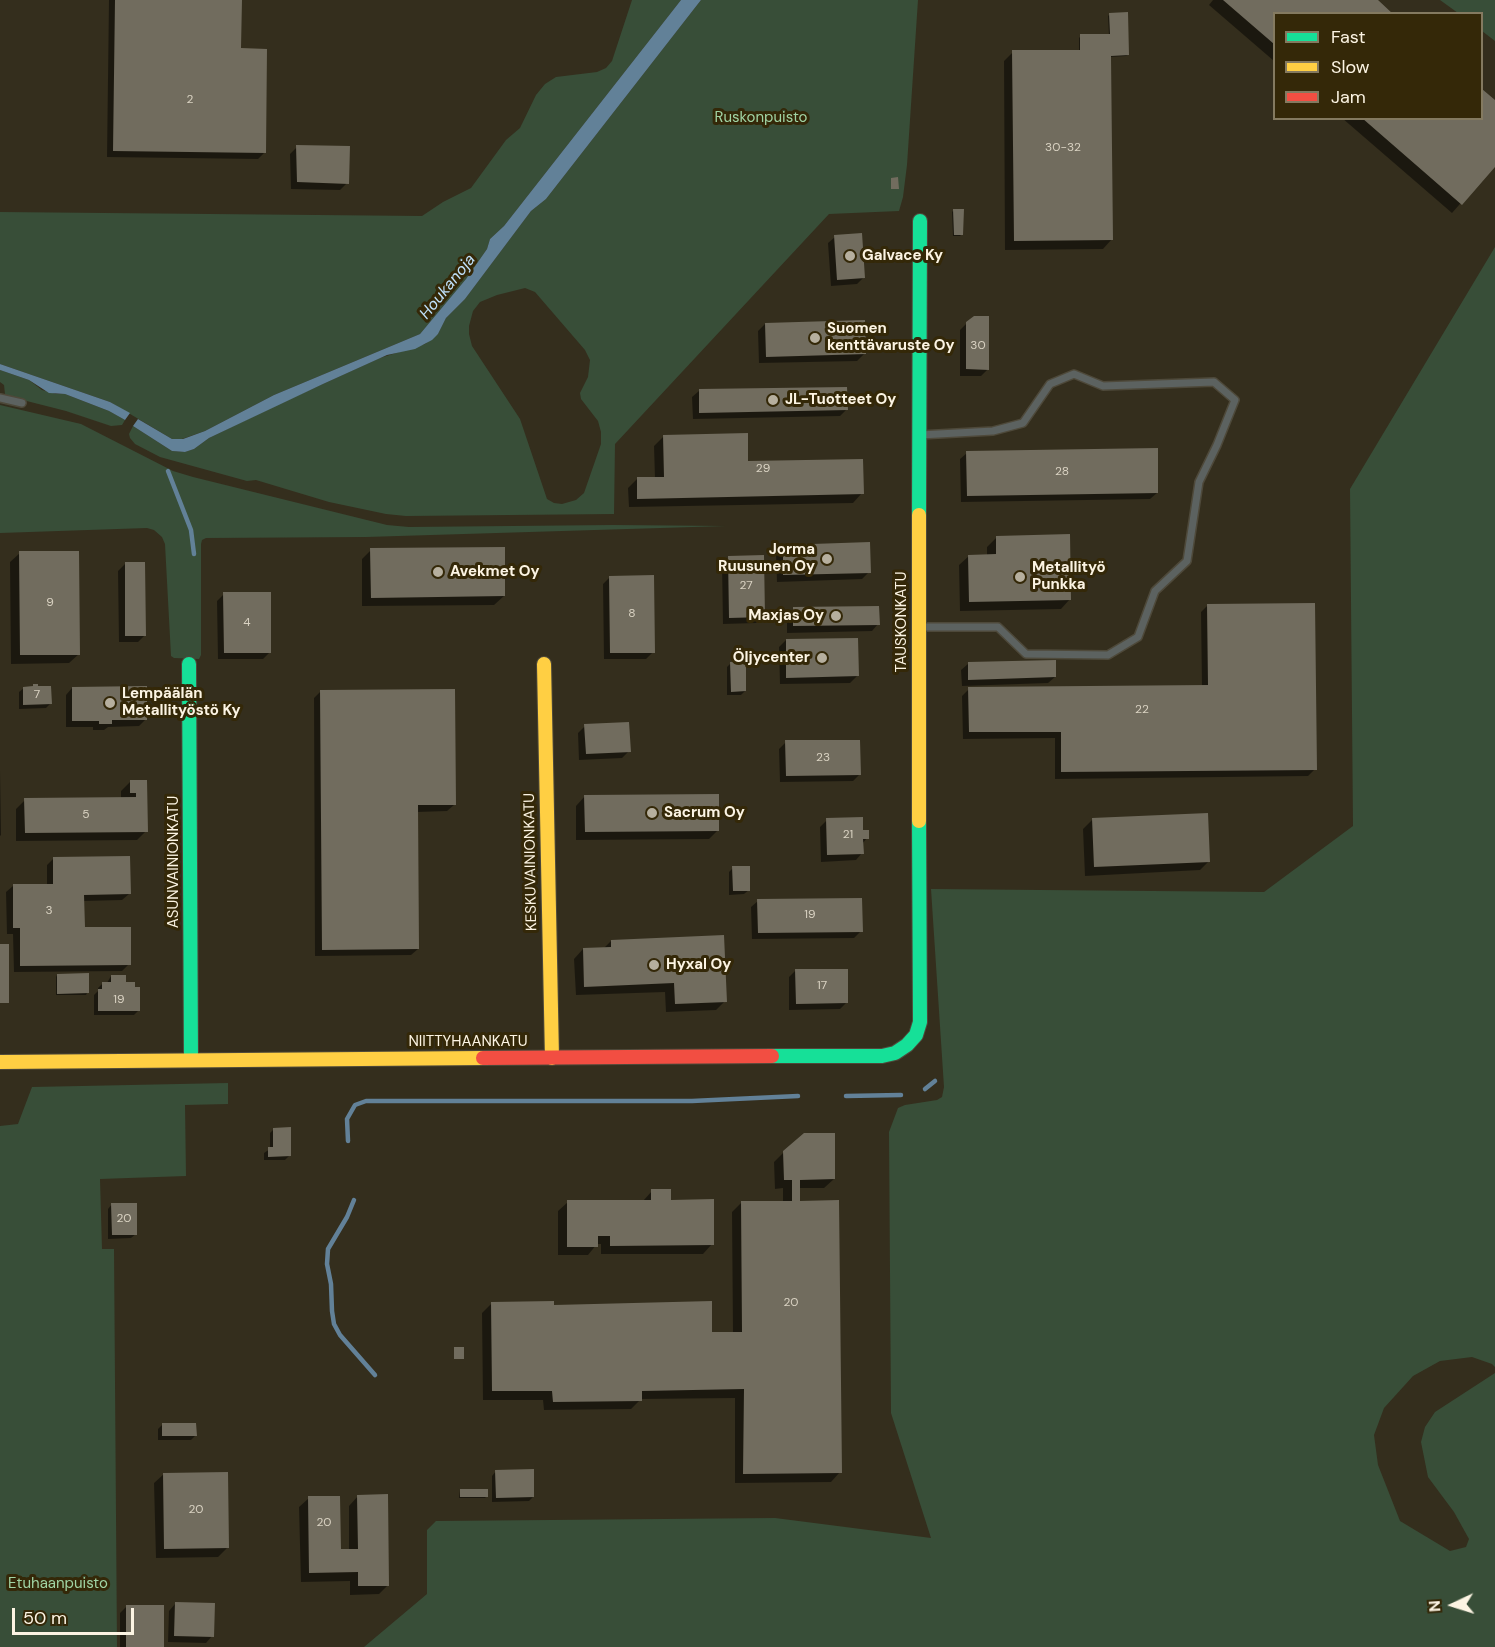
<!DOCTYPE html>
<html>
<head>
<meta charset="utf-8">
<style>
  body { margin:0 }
  #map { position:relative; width:1495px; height:1647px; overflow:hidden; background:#342e1d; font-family:"DM Sans",sans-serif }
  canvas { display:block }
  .legend { position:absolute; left:1273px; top:12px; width:210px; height:108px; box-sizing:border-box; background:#342808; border:2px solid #847a60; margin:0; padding:8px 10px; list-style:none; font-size:18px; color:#fcf4e3 }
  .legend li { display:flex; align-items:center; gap:12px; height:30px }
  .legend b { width:30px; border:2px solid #847a60 }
  .north { position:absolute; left:1423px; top:1575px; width:60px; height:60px; -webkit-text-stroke:4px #342808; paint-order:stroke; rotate:266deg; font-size:16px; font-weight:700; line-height:24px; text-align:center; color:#fcf4e3 }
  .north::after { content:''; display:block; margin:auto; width:21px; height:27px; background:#fcf4e3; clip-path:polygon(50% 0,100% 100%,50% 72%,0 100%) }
  .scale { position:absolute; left:12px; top:1608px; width:122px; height:27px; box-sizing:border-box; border:3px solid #fcf4e3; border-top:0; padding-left:8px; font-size:18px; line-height:21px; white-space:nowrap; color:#fcf4e3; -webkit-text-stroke:4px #342808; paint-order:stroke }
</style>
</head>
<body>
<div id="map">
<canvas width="1495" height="1647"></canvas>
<ul class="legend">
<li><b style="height:8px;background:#16e098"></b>Fast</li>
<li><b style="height:8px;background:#ffcf43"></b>Slow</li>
<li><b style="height:8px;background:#f24e42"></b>Jam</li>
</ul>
<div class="north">N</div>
<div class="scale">50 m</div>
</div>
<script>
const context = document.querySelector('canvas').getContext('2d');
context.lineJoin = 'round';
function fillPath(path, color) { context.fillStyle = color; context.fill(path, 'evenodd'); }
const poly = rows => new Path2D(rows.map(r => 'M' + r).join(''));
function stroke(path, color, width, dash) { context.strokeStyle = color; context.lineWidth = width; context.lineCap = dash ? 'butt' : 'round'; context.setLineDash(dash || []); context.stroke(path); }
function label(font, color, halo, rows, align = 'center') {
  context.font = font + ' "DM Sans",sans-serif'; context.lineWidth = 6; context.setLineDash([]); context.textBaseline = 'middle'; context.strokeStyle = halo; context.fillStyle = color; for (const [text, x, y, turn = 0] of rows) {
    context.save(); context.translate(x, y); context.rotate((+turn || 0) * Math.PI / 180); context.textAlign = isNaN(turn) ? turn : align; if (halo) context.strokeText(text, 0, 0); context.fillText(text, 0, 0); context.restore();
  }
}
fillPath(poly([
  [632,0,681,0,504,226,490,239,487,249,466,279,420,334,274,395,205,431,179,440,172,439,110,402,0,364,0,212,422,216,443,202,471,188,506,140,520,128,536,95,545,84,556,77,597,72,606,68,612,61],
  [701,0,918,0,907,165,903,197,899,211,829,214,615,444,614,514,406,516,386,514,329,502,256,480,247,481,160,457,135,444,130,438,129,434,133,426,172,451,185,452,194,449,209,438,279,404,380,358,425,344,438,334,446,318,465,299,531,211,546,199],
  [525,288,535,292,585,350,590,360,588,377,580,393,581,399,598,421,601,432,601,444,584,493,576,500,562,504,554,503,547,499,520,419,472,346,469,334,469,326,473,311,480,302,497,295],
  [1440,0,1495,0,1495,41,1482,31,1482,14,1458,13],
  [1495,247,1495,1367,1492,1364,1472,1357,1440,1361,1413,1376,1384,1408,1374,1435,1378,1465,1400,1521,1450,1551,1466,1547,1469,1539,1454,1512,1428,1477,1421,1442,1425,1427,1435,1412,1495,1373,1495,1647,364,1647,427,1594,427,1530,436,1521,775,1518,931,1538,891,1413,889,1132,898,1108,905,1105,937,1100,942,1097,944,1087,931,889,1264,892,1353,826,1350,489],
  [0,370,29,380,42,390,56,394,65,394,109,411,125,420,122,425,111,426,66,411,7,396,5,394,4,385,0,382],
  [0,405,81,424,173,471,193,477,387,525,409,527,613,525,726,526,366,537,206,538,202,540,201,544,201,655,199,659,174,658,171,656,165,544,162,537,154,530,147,528,0,533],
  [228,1083,228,1104,185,1105,186,1176,100,1179,102,1249,114,1249,117,1647,0,1647,0,1126,18,1124,32,1087]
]), '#384e38');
fillPath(poly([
  [681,0,701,0,546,199,531,211,465,299,446,318,438,334,432,340,415,349,387,355,323,384,209,438,194,449,185,452,172,451,133,426,138,419,172,439,183,439,205,431,274,395,420,334,466,279,487,249,490,239,504,226],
  [0,364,110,402,130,413,125,420,109,411,65,394,49,393,29,380,0,370]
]), '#628198');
fillPath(poly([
  [109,0,241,0,240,50,264,153,258,159,107,157],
  [1213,0,1375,0,1274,14,1274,61,1209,5],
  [1110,14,1128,55,1126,56,1109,57,1112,239,1103,249,1005,250,1004,61,1013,52,1079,51,1079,38,1081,36,1109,35,1108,16],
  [1482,91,1495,102,1495,164,1452,213,1342,118,1482,118],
  [297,147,347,183,340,190,291,189,290,154],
  [954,210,962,234,960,236,953,236,952,212],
  [835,237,864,277,857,284,831,286,828,243],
  [967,323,988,369,981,376,960,376,960,330],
  [765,324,864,354,857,361,759,363,758,331],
  [699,391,846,410,840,416,693,419,692,397],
  [664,436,747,463,862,493,853,503,629,507,628,488,637,479,655,478,654,446],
  [967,453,1157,493,1150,499,961,502,960,459],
  [997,537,1070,599,1061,609,960,611,959,565,969,556,987,556,987,547],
  [783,546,869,572,862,579,777,582,776,553],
  [371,550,504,596,494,605,362,606,362,559],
  [20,553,79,654,69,663,11,664,10,562],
  [729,558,763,616,756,623,723,624,722,564],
  [125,564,145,635,138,642,119,642,118,571],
  [610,577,653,652,646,659,604,659,603,584],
  [224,594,270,652,263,659,218,659,217,601],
  [1208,605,1315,769,1308,776,1055,779,1055,738,963,739,962,696,969,689,1202,687,1201,612],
  [794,609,878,624,872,631,787,633,787,615],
  [786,640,857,676,850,683,780,684,779,647],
  [731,663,745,691,741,695,727,695,727,667],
  [968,664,1055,677,1048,683,962,686,961,670],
  [34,685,50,704,46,708,19,709,19,692,24,688,31,688],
  [72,688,146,719,139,726,108,727,104,730,93,730,93,727,66,727,66,695],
  [321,691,454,805,447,811,417,812,418,949,411,955,315,956,314,698],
  [585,726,629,751,622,758,579,760,578,733],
  [786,742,859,775,853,781,780,782,779,749],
  [0,771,1,835,0,836],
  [130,782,146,782,146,831,137,840,16,841,16,809,25,800,121,799,121,791],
  [585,796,718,830,709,839,576,840,576,806],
  [827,820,861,832,867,838,862,844,862,853,856,860,821,862,820,827],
  [1092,820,1209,861,1200,870,1085,876,1083,829],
  [54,858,129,894,122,900,83,901,83,929,129,964,122,971,14,972,13,934,7,934,6,892,13,886,47,885,47,865],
  [733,868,749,890,744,894,729,895,729,872],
  [758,901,861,931,854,938,752,939,751,907],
  [611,941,725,1001,716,1010,666,1012,665,992,576,995,574,959,583,949,604,948],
  [796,970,846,1003,840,1009,789,1010,789,977],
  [57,975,87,993,86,995,56,995,56,977],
  [111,976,124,983,138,1011,134,1015,94,1015,94,995,98,991,98,988,103,983,107,983],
  [274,1129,289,1156,285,1160,264,1160,264,1153,270,1149,270,1133],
  [784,1152,834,1179,824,1188,798,1188,840,1472,831,1482,735,1483,735,1398,641,1399,631,1409,544,1410,543,1400,483,1400,482,1313,492,1303,553,1307,711,1333,733,1333,732,1212,741,1203,783,1202,783,1188,775,1189,774,1162],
  [652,1191,669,1201,712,1244,703,1254,601,1254,601,1244,597,1244,588,1255,558,1255,558,1211,568,1202,643,1201],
  [112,1204,136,1234,131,1238,108,1239,108,1209],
  [162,1425,195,1436,191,1440,158,1440,158,1429],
  [496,1471,533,1497,529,1501,492,1502,492,1476],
  [164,1474,227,1548,218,1557,156,1558,154,1483],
  [460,1490,487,1496,485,1498,459,1498],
  [358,1496,388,1585,379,1594,350,1595,350,1581,301,1582,299,1507,309,1498,339,1551,349,1551,349,1506],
  [175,1604,212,1636,206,1643,168,1642,169,1611],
  [127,1606,162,1647,120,1647,120,1613]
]), '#0007');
stroke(poly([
  [168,471,191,530,194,554],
  [925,1089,935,1081],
  [846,1096,901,1095],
  [348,1141,347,1119,355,1105,366,1101,692,1101,798,1096],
  [354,1200,347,1217,328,1249,327,1264,331,1284,332,1311,334,1324,340,1335,375,1375]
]), '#628198', 4.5);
fillPath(poly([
  [115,0,242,0,241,48,267,49,266,153,113,151],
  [1223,0,1378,0,1393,14,1274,14,1274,44],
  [1128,12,1129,55,1111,56,1113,240,1014,241,1012,50,1080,50,1080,34,1110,34,1109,13],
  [1482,89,1495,100,1495,167,1462,205,1362,118,1482,118],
  [296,145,350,146,349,184,297,182],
  [898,177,899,189,891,189,891,178],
  [953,209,964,209,963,235,954,235],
  [862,233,865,278,837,280,834,235],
  [974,316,989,316,989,370,966,369,966,322],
  [865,320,866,354,766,357,765,323],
  [847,387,848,410,699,413,699,389],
  [748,433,748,461,863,459,864,494,637,499,637,477,664,477,663,435],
  [1158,448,1158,493,967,496,966,451],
  [1070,534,1071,600,969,602,968,555,996,554,996,536],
  [870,542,871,573,783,575,783,545],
  [505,547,505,596,371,598,370,548],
  [19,551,79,551,80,655,20,655],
  [764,555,765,617,729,618,728,556],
  [125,562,145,562,146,636,125,636],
  [654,575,655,653,610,653,609,576],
  [223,592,271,592,271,653,224,653],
  [1315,603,1317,770,1061,772,1061,732,969,732,968,687,1208,685,1207,604],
  [879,606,880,625,793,626,793,607],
  [858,638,859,676,786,678,786,639],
  [1056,660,1056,677,968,680,968,662],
  [746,661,746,691,731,692,730,662],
  [33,684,38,684,38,686,51,686,52,704,23,705,23,687,33,686],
  [147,686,147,720,112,720,112,724,99,724,99,721,72,721,72,687],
  [455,689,456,805,418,805,419,949,322,950,320,690],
  [629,722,631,752,586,754,584,724],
  [785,740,860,740,861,775,786,776],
  [130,780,147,780,148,832,25,833,24,798,136,797,136,793,130,793],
  [719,794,719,831,585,832,584,795],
  [1208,813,1210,862,1094,867,1092,818],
  [863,817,863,830,869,830,869,839,863,839,864,854,827,855,826,818],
  [130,856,131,894,84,895,85,927,131,927,131,965,20,966,20,928,13,928,13,884,53,884,53,857],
  [732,866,750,866,750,891,733,891],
  [862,898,863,932,758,933,757,899],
  [724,935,727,1002,675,1004,674,983,584,987,583,948,611,947,611,940],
  [0,944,9,944,9,1003,0,1003],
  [795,969,848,969,848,1003,796,1004],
  [89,973,89,993,57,994,57,974],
  [111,975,126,975,126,982,135,982,135,987,140,987,140,1011,98,1011,98,989,102,989,102,982,111,982],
  [291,1127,291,1156,268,1157,268,1147,273,1147,273,1128],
  [804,1133,835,1133,835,1179,800,1180,800,1201,839,1200,842,1473,743,1474,744,1389,642,1391,642,1401,553,1402,552,1391,492,1391,491,1302,554,1301,554,1305,712,1301,712,1332,742,1332,741,1201,792,1201,792,1180,784,1180,783,1151],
  [651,1189,671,1189,671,1200,714,1199,714,1245,610,1246,610,1236,598,1236,598,1247,567,1247,567,1200,651,1200],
  [111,1203,137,1203,137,1235,112,1235],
  [454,1347,464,1347,464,1359,454,1359],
  [162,1423,196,1423,197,1436,162,1436],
  [534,1469,534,1497,496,1498,495,1470],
  [228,1472,229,1548,164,1549,163,1473],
  [460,1489,488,1489,488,1497,460,1497],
  [388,1494,389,1586,358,1586,358,1572,309,1573,308,1496,340,1496,341,1549,358,1549,357,1495],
  [175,1602,215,1603,214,1637,174,1636],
  [126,1605,164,1605,164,1647,126,1647]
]), '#716c5e');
const lane = poly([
  [0,398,22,403],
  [920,435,993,431,1023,423,1050,384,1074,374,1103,386,1214,382,1235,400,1217,445,1199,482,1187,561,1155,591,1138,637,1108,655,1026,654,998,627,921,627]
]);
const fast = poly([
  [919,515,920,221],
  [189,664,191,1059],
  [772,1056,882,1056,895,1053,907,1045,916,1035,920,1022,919,821]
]);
const slow = poly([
  [544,664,552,1058],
  [919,821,919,515],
  [0,1062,483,1058]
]);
const jam = poly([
  [483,1058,772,1056]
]);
stroke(lane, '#4e493a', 10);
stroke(fast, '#4e493a', 16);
stroke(slow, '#4e493a', 16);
stroke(jam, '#4e493a', 16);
stroke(lane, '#5c6260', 7);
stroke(fast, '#16e098', 14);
stroke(slow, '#ffcf43', 14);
stroke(jam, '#f24e42', 14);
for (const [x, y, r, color] of [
  [850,256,6,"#b6af9e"],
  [815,338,6,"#b6af9e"],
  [773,400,6,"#b6af9e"],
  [827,559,6,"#b6af9e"],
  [438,572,6,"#b6af9e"],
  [1020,577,6,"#b6af9e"],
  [836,616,6,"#b6af9e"],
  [822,658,6,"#b6af9e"],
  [110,703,6,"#b6af9e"],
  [652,813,6,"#b6af9e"],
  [654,965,6,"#b6af9e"]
]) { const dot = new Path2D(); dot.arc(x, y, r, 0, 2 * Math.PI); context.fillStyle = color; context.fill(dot); stroke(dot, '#342808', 2); }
label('12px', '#d9d2c2', null, [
  ["2",190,100],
  ["30-32",1063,148],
  ["30",978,346],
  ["29",763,469],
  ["28",1062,472],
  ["27",746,586],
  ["9",50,603],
  ["8",632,614],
  ["4",247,623],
  ["7",37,695],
  ["22",1142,710],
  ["23",823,758],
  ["5",86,815],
  ["21",848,835],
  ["3",49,911],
  ["19",810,915],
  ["17",822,986],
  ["19",119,1000],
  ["20",124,1219],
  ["20",791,1303],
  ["20",196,1510],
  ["20",324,1523]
]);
label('15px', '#a0d4a4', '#342808', [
  ["Ruskonpuisto",761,118],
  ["Etuhaanpuisto",58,1584]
]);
label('bold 15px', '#fcf4e3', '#342808', [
  ["Galvace Ky",862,256],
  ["Suomen",827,329],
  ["kenttävaruste Oy",827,346],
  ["JL-Tuotteet Oy",785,400],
  ["Jorma",815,550,"right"],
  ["Ruusunen Oy",815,567,"right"],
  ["Metallityö",1032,568],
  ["Punkka",1032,585],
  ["Avekmet Oy",450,572],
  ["Maxjas Oy",824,616,"right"],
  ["Öljycenter",810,658,"right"],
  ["Lempäälän",122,694],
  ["Metallityöstö Ky",122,711],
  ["Sacrum Oy",664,813],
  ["Hyxal Oy",666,965]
], 'left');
label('15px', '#fcf4e3', '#342808', [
  ["TAUSKONKATU",902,622,-90],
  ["ASUNVAINIONKATU",174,862,-90],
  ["KESKUVAINIONKATU",531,862,-91],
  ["NIITTYHAANKATU",468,1042]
]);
label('italic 16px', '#c0e2fd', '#342808', [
  ["Houkanoja",448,287,-51]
]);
</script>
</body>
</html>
